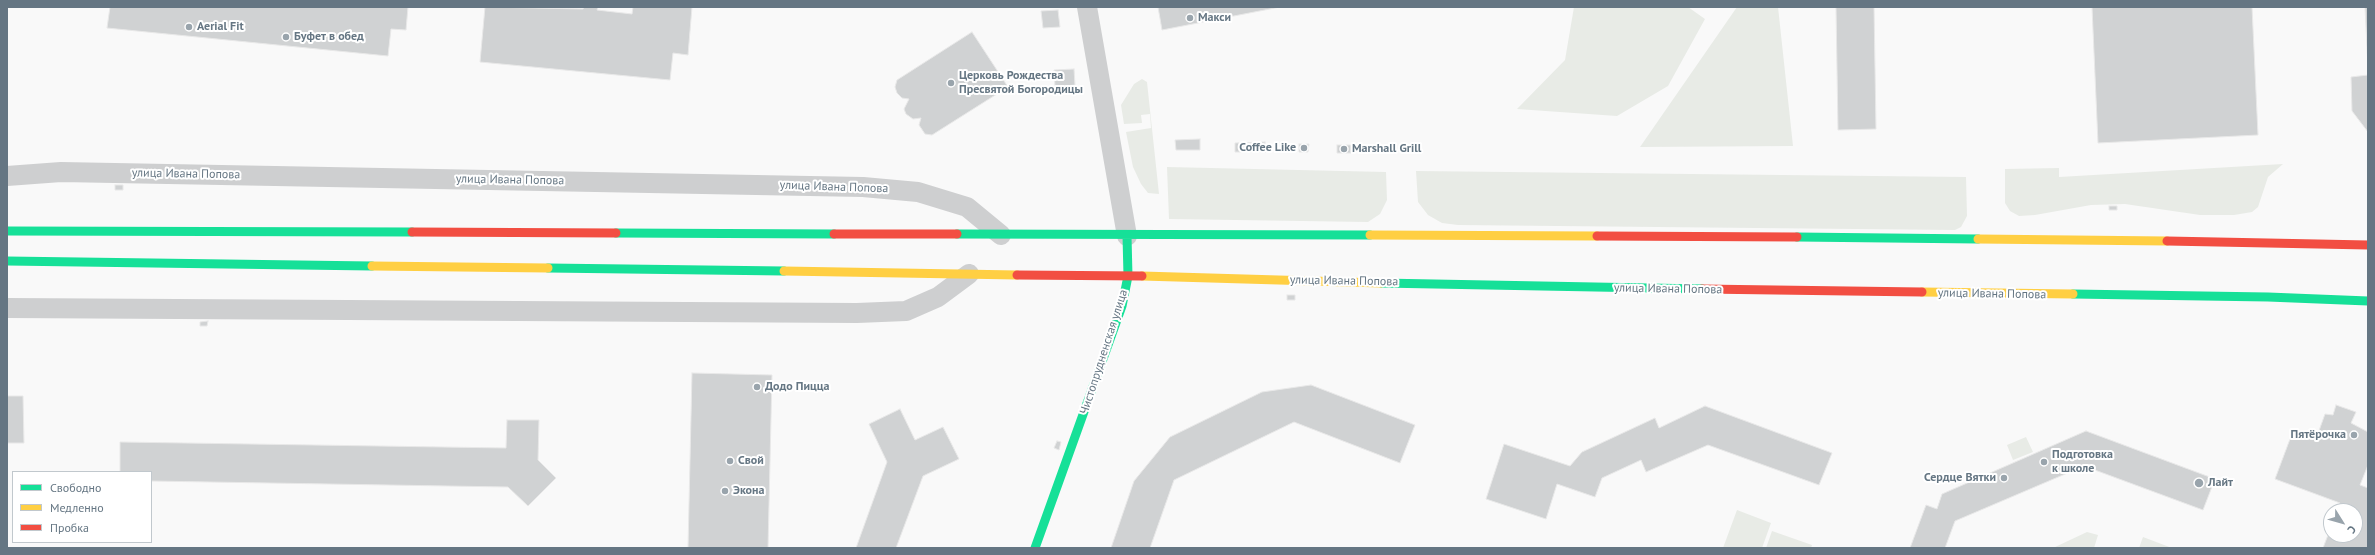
<!DOCTYPE html>
<html>
<head>
<meta charset="utf-8">
<style>
  body { margin:0 }
  #map { position:relative; width:2375px; height:555px; overflow:hidden; background:#f9f9f9; font-family:"PT Sans",sans-serif }
  canvas { display:block }
  .frame { position:absolute; inset:0; border:8px solid #657683; pointer-events:none }
  .legend { position:absolute; left:12px; top:471px; width:140px; height:72px; box-sizing:border-box; background:#fff; border:1px solid #c1c8cd; margin:0; padding:5px 7px; list-style:none; font-size:12px; color:#657683 }
  .legend li { display:flex; align-items:center; gap:8px; height:20px }
  .legend b { width:20px; border:1px solid #c1c8cd }
  .north { position:absolute; left:2323px; top:503px; width:40px; height:40px; box-sizing:border-box; background:#fff; border:1px solid #c1c8cd; border-radius:50%; rotate:127deg; font-size:11px; font-weight:700; line-height:16px; text-align:center; color:#657683 }
  .north::after { content:''; display:block; margin:auto; width:14px; height:18px; background:#99a4ac; clip-path:polygon(50% 0,100% 100%,50% 72%,0 100%) }
</style>
</head>
<body>
<div id="map">
<canvas width="2375" height="555"></canvas>
<div class="frame"></div>
<ul class="legend">
<li><b style="height:5px;background:#16e098"></b>Свободно</li>
<li><b style="height:5px;background:#ffcf43"></b>Медленно</li>
<li><b style="height:5px;background:#f24e42"></b>Пробка</li>
</ul>
<div class="north">С</div>
</div>
<script>
const context = document.querySelector('canvas').getContext('2d');
context.lineJoin = 'round';
function fillPath(path, color) { context.fillStyle = color; context.fill(path, 'evenodd'); }
const poly = rows => new Path2D(rows.map(r => 'M' + r).join(''));
function stroke(path, color, width, dash) { context.strokeStyle = color; context.lineWidth = width; context.lineCap = dash ? 'butt' : 'round'; context.setLineDash(dash || []); context.stroke(path); }
function label(font, color, halo, rows, align = 'center') {
  context.font = font + ' "PT Sans",sans-serif'; context.lineWidth = 4; context.setLineDash([]); context.textBaseline = 'middle'; context.strokeStyle = halo; context.fillStyle = color; for (const [text, x, y, turn = 0] of rows) {
    context.save(); context.translate(x, y); context.rotate((+turn || 0) * Math.PI / 180); context.textAlign = isNaN(turn) ? turn : align; if (halo) context.strokeText(text, 0, 0); context.fillText(text, 0, 0); context.restore();
  }
}
fillPath(poly([
  [1574,7,1688,7,1705,19,1668,86,1617,116,1517,109,1565,60],
  [1737,7,1778,7,1793,146,1640,147],
  [1142,79,1147,82,1159,194,1148,193,1141,184,1133,167,1126,132,1151,128,1150,114,1141,115,1142,123,1124,124,1121,105,1134,84],
  [2283,164,2268,177,2258,207,2252,212,2234,215,2200,215,2125,204,2091,205,2035,215,2019,216,2010,211,2005,203,2005,169,2059,168,2059,177],
  [1167,167,1386,172,1387,200,1380,214,1368,222,1169,219],
  [1416,171,1966,177,1967,216,1961,227,1955,230,1458,225,1442,223,1428,215,1418,202],
  [2026,437,2033,452,2013,460,2007,445],
  [1737,510,1771,523,1762,548,1723,548],
  [1772,531,1812,545,1811,548,1766,548],
  [2087,532,2098,535,2094,548,2053,548],
  [2143,537,2172,548,2139,548]
]), '#e8ebe6');
const building = poly([
  [110,7,408,7,406,30,391,29,388,56,107,28,110,7],
  [485,7,583,9,584,7,598,7,597,10,632,14,633,7,692,7,688,55,673,53,670,80,480,62,485,7],
  [1158,7,1280,7,1162,30,1158,7],
  [1836,7,1874,7,1876,129,1838,130,1836,7],
  [2092,7,2252,7,2258,135,2098,143,2092,7],
  [2365,7,2368,7,2368,68,2365,7],
  [1058,10,1060,27,1043,28,1041,11,1058,10],
  [972,32,1008,87,932,135,925,134,919,125,921,118,913,119,906,114,904,109,909,99,902,98,897,93,895,87,897,80,972,32],
  [1074,69,1075,85,1055,87,1054,70,1074,69],
  [2368,75,2368,132,2352,111,2351,77,2368,75],
  [1200,139,1200,150,1176,150,1175,140,1200,139],
  [1265,142,1266,152,1235,152,1235,143,1265,142],
  [1299,144,1309,144,1308,152,1299,152,1299,144],
  [1337,145,1351,145,1351,153,1337,153,1337,145],
  [115,185,123,185,123,190,115,190,115,185],
  [2109,206,2117,206,2117,210,2109,210,2109,206],
  [1287,295,1295,295,1295,300,1287,300,1287,295],
  [208,321,207,326,200,326,200,322,208,321],
  [692,373,772,375,768,548,688,548,692,373],
  [1311,385,1415,425,1400,463,1294,422,1174,480,1150,548,1111,548,1134,481,1170,437,1262,392,1311,385],
  [7,396,23,396,24,443,7,443,7,396],
  [2336,405,2356,412,2351,423,2368,432,2368,465,2360,485,2368,488,2368,548,2323,548,2331,527,2331,535,2355,535,2355,511,2337,511,2340,503,2275,479,2293,431,2316,439,2325,414,2333,415,2336,405],
  [1705,406,1832,453,1819,485,1708,445,1646,472,1641,460,1602,478,1595,497,1557,484,1546,519,1486,499,1504,444,1570,466,1582,452,1655,418,1659,428,1705,406],
  [900,409,915,440,943,427,959,459,923,476,896,548,856,548,887,462,869,424,900,409],
  [507,420,539,420,538,460,556,478,528,506,508,487,151,481,151,472,120,472,120,442,506,448,507,420],
  [2086,431,2215,479,2203,510,2084,466,1955,521,1945,548,1910,548,1926,505,1937,509,1942,494,2086,431],
  [1057,441,1061,442,1059,450,1054,448,1057,441]
]);
fillPath(building, '#d0d2d3');
stroke(building, '#e8e8e8', 1);
stroke(poly([
  [1087,7,1127,236],
  [7,176,61,172,863,187,918,192,967,207,1001,235],
  [7,308,857,313,906,311,938,297,969,274]
]), '#cecfd0', 20);
stroke(poly([
  [7,231,412,232],
  [616,233,834,234],
  [957,234,1370,235],
  [1797,237,1978,239],
  [7,261,372,266],
  [548,268,784,271],
  [1381,283,1702,289],
  [2073,294,2268,297,2368,301],
  [1035,548,1122,306,1128,276,1127,236]
]), '#16e098', 9);
stroke(poly([
  [1370,235,1597,236],
  [1978,239,2167,241],
  [372,266,548,268],
  [784,271,1017,275],
  [1142,276,1381,283],
  [1922,292,2073,294]
]), '#ffcf43', 9);
stroke(poly([
  [412,232,616,233],
  [834,234,957,234],
  [1597,236,1797,237],
  [2167,241,2368,245],
  [1017,275,1142,276],
  [1702,289,1922,292]
]), '#f24e42', 9);
for (const [x, y, r, color] of [
  [1190,18,4,"#99a4ac"],
  [189,27,4,"#99a4ac"],
  [286,37,4,"#99a4ac"],
  [951,83,4,"#99a4ac"],
  [1304,148,4,"#99a4ac"],
  [1344,149,4,"#99a4ac"],
  [757,387,4,"#99a4ac"],
  [2354,435,4,"#99a4ac"],
  [730,461,4,"#99a4ac"],
  [2044,462,4,"#99a4ac"],
  [2004,478,4,"#99a4ac"],
  [2199,483,5,"#99a4ac"],
  [725,491,4,"#99a4ac"]
]) { const dot = new Path2D(); dot.arc(x, y, r, 0, 2 * Math.PI); context.fillStyle = color; context.fill(dot); stroke(dot, '#fff', 1.5); }
label('bold 12px', '#657683', '#fff', [
  ["Макси",1198,18],
  ["Aerial Fit",197,27],
  ["Буфет в обед",294,37],
  ["Церковь Рождества",959,76],
  ["Пресвятой Богородицы",959,90],
  ["Coffee Like",1296,148,"right"],
  ["Marshall Grill",1352,149],
  ["Додо Пицца",765,387],
  ["Пятёрочка",2346,435,"right"],
  ["Подготовка",2052,455],
  ["к школе",2052,469],
  ["Свой",738,461],
  ["Сердце Вятки",1996,478,"right"],
  ["Лайт",2208,483],
  ["Экона",733,491]
], 'left');
label('12px', '#657683', '#fff', [
  ["улица Ивана Попова",186,174,1],
  ["улица Ивана Попова",510,180,1],
  ["улица Ивана Попова",834,187,2],
  ["улица Ивана Попова",1344,281,1],
  ["улица Ивана Попова",1668,289,1],
  ["улица Ивана Попова",1992,294,1],
  ["Чистопрудненская улица",1104,352,-72]
]);
</script>
</body>
</html>
